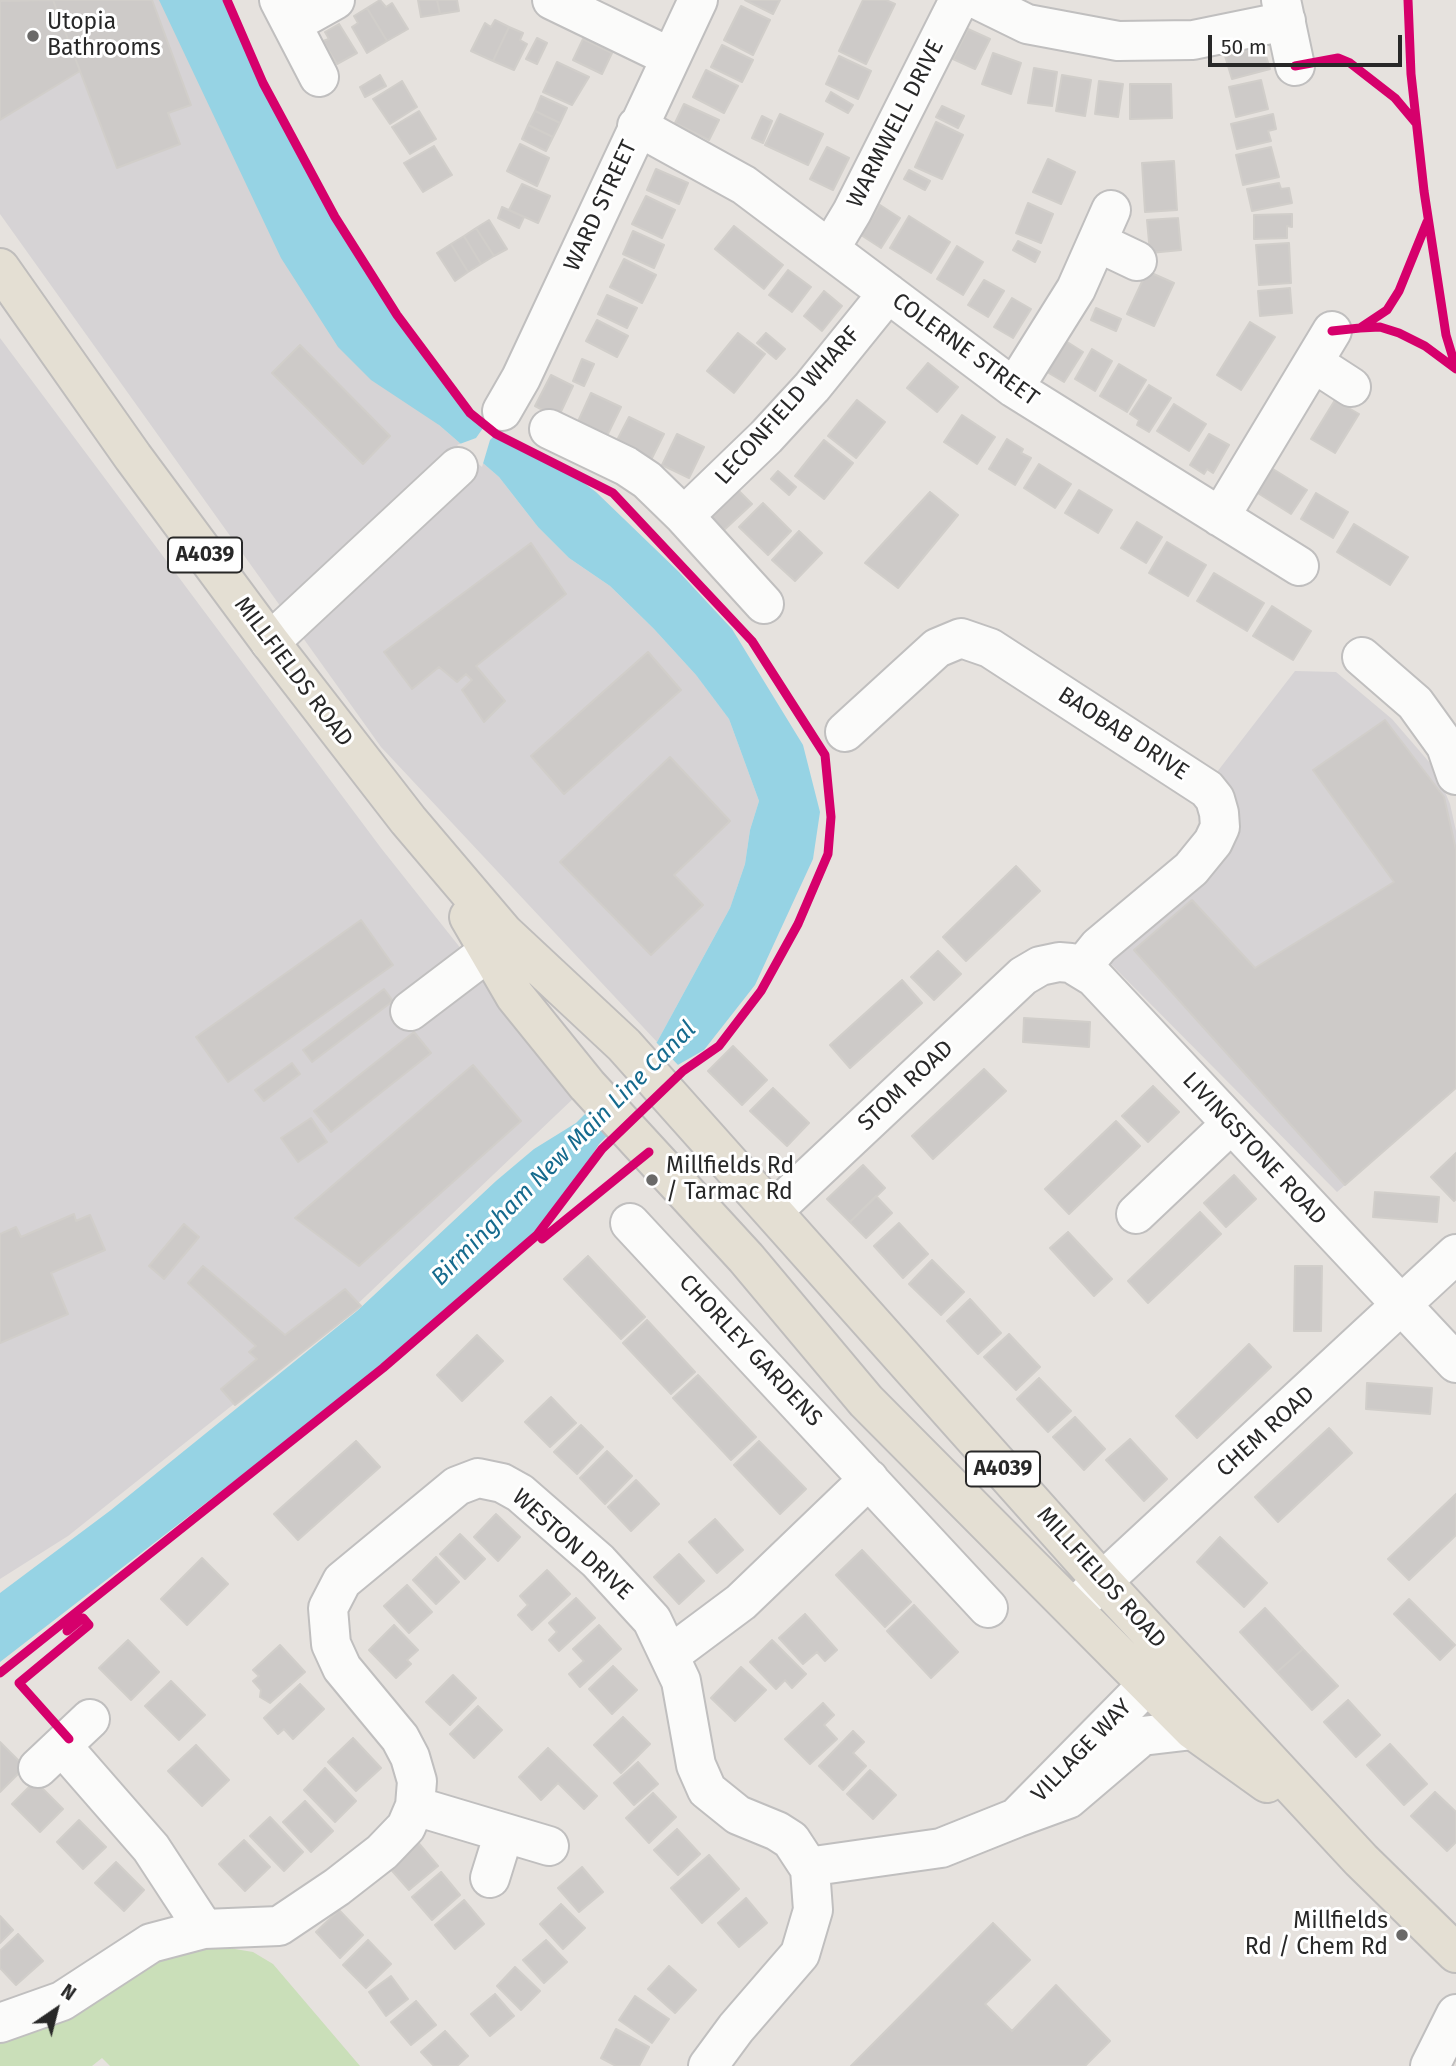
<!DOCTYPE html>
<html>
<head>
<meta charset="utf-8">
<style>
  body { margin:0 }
  #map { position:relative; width:1456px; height:2066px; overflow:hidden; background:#e6e2de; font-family:"Fira Sans",sans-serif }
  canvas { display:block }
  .north { position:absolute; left:21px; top:1975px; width:70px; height:70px; -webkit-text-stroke:5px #fff; paint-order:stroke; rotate:35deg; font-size:19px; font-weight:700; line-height:28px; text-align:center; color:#282828 }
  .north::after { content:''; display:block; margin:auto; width:24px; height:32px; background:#282828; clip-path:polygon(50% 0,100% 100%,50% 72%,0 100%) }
  .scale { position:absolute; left:1208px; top:35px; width:194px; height:32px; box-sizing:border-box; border:4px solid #282828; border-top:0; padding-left:9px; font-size:21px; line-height:24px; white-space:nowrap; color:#282828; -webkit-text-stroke:5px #fff; paint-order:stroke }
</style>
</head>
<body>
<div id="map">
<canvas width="1456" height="2066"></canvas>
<div class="north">N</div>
<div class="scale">50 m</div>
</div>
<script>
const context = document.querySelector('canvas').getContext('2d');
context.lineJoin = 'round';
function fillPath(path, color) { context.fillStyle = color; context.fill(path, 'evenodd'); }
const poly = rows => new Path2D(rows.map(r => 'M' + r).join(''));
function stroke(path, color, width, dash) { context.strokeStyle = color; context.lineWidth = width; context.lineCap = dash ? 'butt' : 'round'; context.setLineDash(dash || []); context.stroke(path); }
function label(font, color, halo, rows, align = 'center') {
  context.font = font + ' "Fira Sans",sans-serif'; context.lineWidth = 6; context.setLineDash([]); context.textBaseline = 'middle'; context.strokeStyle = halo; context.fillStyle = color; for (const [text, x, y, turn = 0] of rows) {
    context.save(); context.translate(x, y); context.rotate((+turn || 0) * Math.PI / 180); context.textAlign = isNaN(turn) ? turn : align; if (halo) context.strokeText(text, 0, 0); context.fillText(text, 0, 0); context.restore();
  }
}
fillPath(poly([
  [0,0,186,0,439,425,499,477,538,527,569,558,610,586,654,629,696,675,729,719,759,801,750,830,745,864,730,908,657,1042,381,747,0,214],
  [0,338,381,848,577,1095,347,1314,68,1536,0,1579],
  [1295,671,1336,672,1392,719,1436,770,1450,804,1456,831,1456,1088,1337,1192,1107,960,1232,802,1217,772]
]), '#d6d3d5');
fillPath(poly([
  [187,1941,253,1952,273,1964,360,2066,110,2066,102,2058,92,2066,0,2066,0,2038]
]), '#cadfb9');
fillPath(poly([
  [159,0,223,0,302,163,427,363,461,405,521,450,572,474,596,492,679,572,732,629,803,745,820,812,813,859,755,985,704,1050,676,1066,599,1144,569,1193,535,1234,334,1404,0,1662,0,1593,111,1510,357,1311,496,1181,534,1149,576,1123,657,1042,730,908,745,864,750,830,759,801,729,719,696,675,654,629,610,586,569,558,538,527,499,477,439,425,371,380,338,347,281,258]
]), '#96d3e4');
fillPath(poly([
  [488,421,500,430,490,440,482,467,457,445,476,438],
  [654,1040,680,1067,612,1136,587,1107]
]), '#e6e2de');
const building = poly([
  [53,0,80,71,0,120,0,1,53,0],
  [53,0,152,0,191,105,168,113,180,144,117,168,53,0],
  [380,0,386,7,392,3,408,29,387,41,367,8,380,0],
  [418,0,437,0,440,14,421,17,418,0],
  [437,0,457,0,459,11,440,14,437,0],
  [745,0,780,0,773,14,745,0],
  [863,0,886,0,895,4,866,64,839,51,863,0],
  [741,6,770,20,753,55,724,40,741,6],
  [367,8,387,41,367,53,352,27,358,23,354,16,367,8],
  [495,20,509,27,493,61,471,51,485,23,491,27,495,20],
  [339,24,357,53,337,64,323,41,329,39,325,32,339,24],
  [509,27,523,33,520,40,527,44,514,70,493,61,509,27],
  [968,29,990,39,975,69,953,59,968,29],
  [537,38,547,43,537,64,526,59,537,38],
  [583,39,612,53,602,74,573,60,583,39],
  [722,45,753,60,742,82,711,67,722,45],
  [1263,46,1270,69,1232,79,1225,56,1263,46],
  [993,53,1021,63,1011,94,982,84,993,53],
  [839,56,871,71,858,99,826,84,839,56],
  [557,62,589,77,572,105,543,92,557,62],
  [1034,68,1057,72,1052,106,1028,103,1034,68],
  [706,70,738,86,724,113,693,97,706,70],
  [380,75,386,86,365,97,360,87,380,75],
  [1062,75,1091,80,1085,116,1056,111,1062,75],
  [1261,80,1268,109,1236,117,1229,87,1261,80],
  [402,81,417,107,390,124,373,99,402,81],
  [1099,81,1123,84,1118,117,1095,114,1099,81],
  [1130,84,1171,84,1172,118,1130,119,1130,84],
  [831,92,853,105,848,113,826,101,831,92],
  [541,96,567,108,560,123,535,111,541,96],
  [684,104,719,120,709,140,675,123,684,104],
  [942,106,964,116,958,128,936,117,942,106],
  [419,111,436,139,410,154,392,127,419,111],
  [535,111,560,123,553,137,528,125,535,111],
  [780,114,823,134,808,165,765,145,780,114],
  [1273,114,1276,129,1268,131,1271,141,1237,149,1231,124,1273,114],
  [762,116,772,121,763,143,752,138,762,116],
  [936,122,963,135,942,179,915,167,936,122],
  [528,125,553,137,546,151,522,139,528,125],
  [520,144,549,158,537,186,507,171,520,144],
  [434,146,452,175,423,192,404,163,434,146],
  [827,147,849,158,833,190,810,179,827,147],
  [1271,147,1279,177,1243,185,1236,155,1271,147],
  [1048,159,1075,172,1061,204,1033,192,1048,159],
  [1174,161,1177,210,1145,212,1142,163,1174,161],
  [656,169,688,183,679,204,647,190,656,169],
  [909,170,930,181,925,190,904,179,909,170],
  [1279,183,1281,189,1289,188,1292,203,1252,211,1247,189,1279,183],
  [522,184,550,196,538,223,509,210,522,184],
  [646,196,675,210,662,238,632,224,646,196],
  [1028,203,1053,214,1041,243,1016,233,1028,203],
  [880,205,900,218,881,248,861,235,880,205],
  [502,207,524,217,519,228,498,218,502,207],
  [1292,214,1292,227,1287,226,1287,238,1254,239,1254,215,1292,214],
  [909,216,950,242,931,273,890,248,909,216],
  [1178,218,1181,250,1150,253,1147,220,1178,218],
  [489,220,507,249,494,256,476,228,489,220],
  [734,226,783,265,764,289,715,249,734,226],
  [476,228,494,256,481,264,464,236,476,228],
  [633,231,664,245,654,268,623,254,633,231],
  [464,236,481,264,468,272,451,244,464,236],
  [1018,241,1040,252,1035,262,1013,250,1018,241],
  [1289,243,1291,283,1259,285,1256,245,1289,243],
  [451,244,468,272,455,281,437,253,451,244],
  [957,246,983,262,963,295,937,279,957,246],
  [624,259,656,275,642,303,610,287,624,259],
  [788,270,811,287,792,312,769,295,788,270],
  [1147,271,1174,283,1154,326,1127,314,1147,271],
  [984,280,1004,291,988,317,968,305,984,280],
  [1290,288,1292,313,1260,316,1258,291,1290,288],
  [824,291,842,306,822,331,804,316,824,291],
  [607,295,637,308,627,328,598,314,607,295],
  [1012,298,1031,309,1013,338,994,327,1012,298],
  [1096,308,1121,319,1116,331,1091,320,1096,308],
  [597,320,628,336,617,357,586,341,597,320],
  [1250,322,1275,337,1241,390,1217,375,1250,322],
  [738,333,765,354,734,393,707,371,738,333],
  [766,333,785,349,776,359,757,343,766,333],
  [1061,338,1083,352,1064,382,1042,369,1061,338],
  [300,345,390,436,363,464,272,373,300,345],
  [1092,349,1112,361,1095,391,1075,379,1092,349],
  [582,359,594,364,584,386,573,381,582,359],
  [928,363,958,387,937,412,907,388,928,363],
  [1119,364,1146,380,1127,412,1100,396,1119,364],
  [551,375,573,386,558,418,535,406,551,375],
  [1149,385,1171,398,1149,432,1137,425,1139,420,1130,414,1149,385],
  [591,393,621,407,604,442,575,428,591,393],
  [857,400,885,422,856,458,828,436,857,400],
  [1335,400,1359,414,1335,453,1311,439,1335,400],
  [1174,404,1206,424,1189,451,1157,431,1174,404],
  [962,415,995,437,977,464,944,442,962,415],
  [629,417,664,434,649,464,614,446,629,417],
  [677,434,704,447,689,478,662,465,677,434],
  [1209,434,1229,445,1213,473,1207,469,1204,474,1190,465,1209,434],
  [1007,439,1023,449,1021,453,1031,458,1015,485,989,469,1007,439],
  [824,440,853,463,824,499,795,476,824,440],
  [1039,464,1071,484,1055,508,1024,488,1039,464],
  [1268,466,1307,490,1291,514,1253,490,1268,466],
  [778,471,796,487,789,495,771,479,778,471],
  [736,488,752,504,723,531,708,516,736,488],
  [1079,490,1112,510,1098,533,1065,513,1079,490],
  [930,492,958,515,898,588,865,563,930,492],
  [1316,493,1348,512,1333,538,1301,519,1316,493],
  [763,503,791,531,768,555,739,527,763,503],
  [1137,522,1162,537,1146,563,1121,548,1137,522],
  [1354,524,1408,557,1390,585,1337,552,1354,524],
  [799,531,822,553,795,581,772,560,799,531],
  [1167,542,1206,565,1188,596,1149,573,1167,542],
  [531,543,566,594,476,666,505,701,484,722,462,690,472,680,466,674,457,682,439,667,412,689,384,652,531,543],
  [1214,573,1264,603,1247,631,1197,601,1214,573],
  [1272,606,1311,631,1293,660,1253,636,1272,606],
  [648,652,681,690,564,794,531,756,648,652],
  [1385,720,1444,797,1456,850,1456,1088,1345,1185,1134,950,1192,900,1255,968,1394,882,1313,770,1385,720],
  [670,757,730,821,674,875,703,905,651,955,560,862,670,757],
  [1016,866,1040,891,966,961,943,937,1016,866],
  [361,920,393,965,228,1082,196,1037,361,920],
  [938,951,961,974,934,1000,911,977,938,951],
  [902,980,922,1003,850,1068,830,1045,902,980],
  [384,989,393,1001,312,1062,303,1050,384,989],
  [1024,1018,1090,1022,1089,1047,1023,1042,1024,1018],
  [414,1032,431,1053,331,1132,314,1111,414,1032],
  [733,1046,767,1080,742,1105,708,1071,733,1046],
  [292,1063,300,1074,264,1101,255,1090,292,1063],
  [473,1065,521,1121,359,1266,295,1218,473,1065],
  [984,1069,1006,1091,933,1159,912,1136,984,1069],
  [1153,1086,1179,1112,1148,1142,1122,1116,1153,1086],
  [773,1088,809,1123,787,1146,750,1111,773,1088],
  [311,1118,327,1142,298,1162,281,1138,311,1118],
  [1116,1121,1140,1146,1069,1214,1045,1189,1116,1121],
  [1456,1153,1456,1199,1454,1201,1431,1177,1456,1153],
  [863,1165,885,1188,850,1222,827,1199,863,1165],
  [1234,1175,1256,1199,1226,1227,1204,1203,1234,1175],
  [1375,1192,1439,1197,1437,1222,1373,1217,1375,1192],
  [876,1196,892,1213,866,1238,850,1222,876,1196],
  [1200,1212,1221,1234,1148,1303,1128,1281,1200,1212],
  [74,1214,76,1221,90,1215,105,1250,51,1273,68,1314,0,1343,0,1234,16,1227,21,1237,74,1214],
  [899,1223,928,1254,903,1278,874,1246,899,1223],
  [184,1224,199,1237,164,1279,149,1266,184,1224],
  [1068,1232,1112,1279,1094,1296,1050,1248,1068,1232],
  [588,1256,645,1317,621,1339,564,1279,588,1256],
  [932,1260,964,1292,941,1315,909,1284,932,1260],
  [203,1266,285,1335,345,1289,361,1306,235,1405,221,1389,257,1359,249,1352,256,1346,188,1283,203,1266],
  [1295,1266,1322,1266,1321,1331,1294,1331,1295,1266],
  [970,1299,1001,1333,978,1354,947,1321,970,1299],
  [647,1320,695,1372,671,1394,623,1343,647,1320],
  [1009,1334,1040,1367,1016,1390,984,1357,1009,1334],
  [477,1335,503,1361,462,1401,437,1375,477,1335],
  [1249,1344,1271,1367,1197,1438,1176,1416,1249,1344],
  [698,1375,756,1437,731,1460,673,1398,698,1375],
  [1039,1378,1071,1411,1048,1432,1017,1399,1039,1378],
  [1367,1383,1432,1388,1430,1414,1366,1409,1367,1383],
  [551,1397,576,1423,550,1447,525,1422,551,1397],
  [1075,1417,1105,1449,1084,1470,1053,1437,1075,1417],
  [581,1425,603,1447,577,1474,554,1452,581,1425],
  [1329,1428,1352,1453,1278,1522,1255,1497,1329,1428],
  [1130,1439,1167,1479,1144,1501,1106,1460,1130,1439],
  [356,1441,380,1467,298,1540,274,1514,356,1441],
  [759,1441,806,1489,780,1514,734,1465,759,1441],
  [607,1451,632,1476,605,1504,580,1478,607,1451],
  [636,1480,659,1504,631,1531,608,1507,636,1480],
  [1456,1494,1456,1535,1409,1580,1388,1559,1456,1494],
  [496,1514,520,1537,498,1561,474,1537,496,1514],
  [715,1519,743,1550,717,1573,689,1542,715,1519],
  [460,1534,485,1559,465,1579,440,1554,460,1534],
  [1220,1537,1267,1583,1244,1607,1197,1562,1220,1537],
  [862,1550,911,1602,885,1627,836,1575,862,1550],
  [679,1554,704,1581,679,1604,654,1577,679,1554],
  [436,1557,459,1582,436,1604,413,1580,436,1557],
  [202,1558,228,1584,187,1625,161,1599,202,1558],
  [547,1570,570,1594,532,1630,518,1615,528,1605,520,1596,547,1570],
  [407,1585,432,1612,409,1633,384,1606,407,1585],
  [576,1598,595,1618,559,1651,549,1640,557,1632,549,1623,576,1598],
  [1409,1599,1455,1645,1440,1660,1394,1614,1409,1599],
  [914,1605,958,1652,931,1678,887,1631,914,1605],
  [1265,1608,1303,1649,1277,1672,1240,1632,1265,1608],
  [805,1614,837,1650,825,1661,817,1652,803,1664,779,1638,805,1614],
  [394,1625,418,1650,407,1660,411,1664,396,1678,369,1650,394,1625],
  [599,1625,621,1649,580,1687,569,1674,584,1661,573,1649,599,1625],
  [128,1640,159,1672,131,1700,99,1668,128,1640],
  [772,1640,806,1674,792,1688,785,1680,776,1689,750,1662,772,1640],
  [280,1645,305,1672,270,1703,260,1697,261,1690,253,1681,259,1676,253,1670,280,1645],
  [1303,1649,1338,1686,1312,1710,1277,1672,1303,1649],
  [613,1666,637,1690,612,1714,589,1689,613,1666],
  [741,1667,766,1690,735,1721,711,1698,741,1667],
  [453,1675,476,1698,450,1725,426,1702,453,1675],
  [171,1681,205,1715,179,1740,145,1706,171,1681],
  [300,1684,324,1709,293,1739,284,1729,278,1734,264,1718,300,1684],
  [1348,1700,1380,1735,1356,1757,1324,1722,1348,1700],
  [823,1703,834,1715,824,1725,837,1739,810,1764,785,1739,823,1703],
  [478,1706,502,1730,474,1758,450,1734,478,1706],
  [623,1717,650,1744,621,1773,594,1745,623,1717],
  [853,1731,864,1742,853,1753,866,1766,843,1790,819,1766,853,1731],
  [353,1738,381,1768,356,1791,328,1762,353,1738],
  [0,1742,25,1767,0,1792,0,1742],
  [1390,1744,1427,1784,1404,1805,1367,1765,1390,1744],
  [196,1745,229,1780,202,1806,168,1771,196,1745],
  [548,1748,597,1796,584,1809,558,1783,541,1800,519,1777,548,1748],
  [638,1762,658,1784,634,1805,614,1783,638,1762],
  [325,1768,356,1801,335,1822,304,1790,325,1768],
  [870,1770,896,1795,873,1819,847,1794,870,1770],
  [35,1781,63,1809,40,1832,12,1804,35,1781],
  [1435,1792,1456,1812,1456,1842,1447,1851,1411,1816,1435,1792],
  [653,1793,676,1817,649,1843,626,1818,653,1793],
  [305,1801,333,1831,311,1852,283,1822,305,1801],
  [270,1817,303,1852,284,1871,250,1836,270,1817],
  [79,1820,106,1847,83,1869,57,1842,79,1820],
  [677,1829,700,1854,678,1875,654,1850,677,1829],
  [244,1840,270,1867,245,1891,219,1864,244,1840],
  [416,1840,438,1866,409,1890,387,1865,416,1840],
  [709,1855,739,1889,702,1923,671,1888,709,1855],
  [116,1862,144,1890,124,1911,95,1883,116,1862],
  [582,1867,603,1892,579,1912,558,1888,582,1867],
  [441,1872,460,1895,432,1920,412,1897,441,1872],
  [746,1898,767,1923,739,1947,718,1923,746,1898],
  [464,1900,484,1924,455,1949,435,1925,464,1900],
  [561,1904,585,1928,563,1949,540,1924,561,1904],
  [339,1910,363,1935,340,1958,316,1932,339,1910],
  [0,1916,13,1930,0,1943,0,1916],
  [993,1923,1030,1960,985,2004,1012,2031,1056,1985,1110,2041,1085,2066,851,2066,993,1923],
  [18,1934,43,1961,16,1985,0,1968,0,1951,18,1934],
  [368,1940,391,1964,366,1988,343,1965,368,1940],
  [546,1940,567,1962,544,1983,523,1960,546,1940],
  [669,1966,696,1990,675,2013,648,1989,669,1966],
  [515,1967,540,1991,521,2010,497,1986,515,1967],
  [391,1976,408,1999,386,2016,369,1992,391,1976],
  [495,1994,514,2016,490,2036,471,2014,495,1994],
  [635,1996,669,2019,652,2043,619,2020,635,1996],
  [416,2001,436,2025,411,2045,391,2022,416,2001],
  [616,2029,649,2047,639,2066,616,2066,601,2058,616,2029],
  [445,2031,468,2056,457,2066,434,2066,421,2052,445,2031]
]);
fillPath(building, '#cdcac8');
stroke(building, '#d1ceca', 2);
const minor = poly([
  [279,0,319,77],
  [552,0,670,57],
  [978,0,1027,24,1118,41,1193,40,1286,21],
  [1281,0,1295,66],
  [292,24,335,0],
  [637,126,744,185,1014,388,1299,566],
  [1097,242,1137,261],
  [831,247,852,212,959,0],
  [1314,363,1351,387],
  [1014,388,1076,289,1111,210],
  [502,411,521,378,698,0],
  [549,429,626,466,647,480,684,516,764,604],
  [684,516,766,437,812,387,888,293],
  [1220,517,1332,331],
  [270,642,458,467],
  [1362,657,1415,703,1446,746,1456,775],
  [845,732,937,648,961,638,990,648,1207,789,1215,799,1219,813,1220,827,1213,842,1191,869,1099,946,1082,967],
  [410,1011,489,951],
  [774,1210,1023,976,1040,966,1059,962,1071,963,1094,977,1456,1363],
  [1136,1214,1230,1125],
  [630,1223,988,1608],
  [1078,1604,1456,1254],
  [670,1655,741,1602,869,1479],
  [1148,1684,1016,1818,1068,1799,1142,1736,1193,1730],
  [62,1746,151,1848,204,1929],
  [38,1768,90,1719],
  [415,1806,549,1846],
  [810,1869,814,1866,941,1848,1016,1818],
  [490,1878,504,1833],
  [0,2023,62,2001,151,1943,204,1929,279,1926,337,1887,382,1852,406,1827,415,1806,417,1781,410,1757,400,1738,342,1668,331,1644,328,1608,342,1581,457,1486,478,1478,502,1483,520,1493,598,1561,652,1620,681,1681,696,1765,707,1790,738,1815,777,1831,791,1840,810,1869,813,1910,800,1954,736,2028,708,2066],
  [1430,2066,1456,2014]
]);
const major = poly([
  [0,268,133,457,270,642,408,820,504,933,624,1045,1102,1581,1361,1860,1456,1953],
  [469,917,515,996,587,1085,746,1258,866,1401,1193,1730,1267,1783]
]);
stroke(minor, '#c0bfbf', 42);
stroke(major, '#bfbdbc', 42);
stroke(minor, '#fbfbfa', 38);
stroke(major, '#e4dfd3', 38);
stroke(poly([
  [1408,0,1411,74,1424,191,1446,335,1456,368],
  [1295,66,1338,58,1350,63,1395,98,1416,123],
  [1360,328,1380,327,1399,333,1425,346,1456,369],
  [1332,331,1360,328,1387,310,1399,291,1427,222],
  [542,1239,649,1152],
  [67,1631,83,1618,89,1625,19,1683,69,1739],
  [0,1673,383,1368,537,1235,602,1149,683,1071,719,1046,761,991,798,924,828,854,831,817,825,755,752,641,613,493,496,434,470,413,397,315,335,217,263,83,227,0]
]), '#d6006c', 9);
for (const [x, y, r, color] of [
  [33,36,7,"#6a6968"],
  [652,1180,7,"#6a6968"],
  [1402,1935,7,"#6a6968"]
]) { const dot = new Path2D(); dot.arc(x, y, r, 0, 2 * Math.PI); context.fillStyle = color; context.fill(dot); stroke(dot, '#fff', 2.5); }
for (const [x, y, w] of [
  [205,555,74],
  [1003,1469,74]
]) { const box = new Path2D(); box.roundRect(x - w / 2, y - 17.5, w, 35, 5); context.fillStyle = '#fff'; context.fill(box); stroke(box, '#282828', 2); }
label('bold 21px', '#282828', null, [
  ["A4039",205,555],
  ["A4039",1003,1469]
]);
label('23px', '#282828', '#fff', [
  ["Utopia",47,23],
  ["Bathrooms",47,49],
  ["Millfields Rd",666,1167],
  ["/ Tarmac Rd",666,1193],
  ["Millfields",1388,1922,"right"],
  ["Rd / Chem Rd",1388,1948,"right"]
], 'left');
label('23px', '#282828', '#fff', [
  ["WARMWELL DRIVE",896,124,-63],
  ["WARD STREET",601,206,-65],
  ["COLERNE STREET",965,350,36],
  ["LECONFIELD WHARF",788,406,-48],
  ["MILLFIELDS ROAD",293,672,53],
  ["BAOBAB DRIVE",1123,734,33],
  ["STOM ROAD",906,1086,-43],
  ["LIVINGSTONE ROAD",1254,1149,47],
  ["CHORLEY GARDENS",750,1351,47],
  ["CHEM ROAD",1266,1432,-42],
  ["WESTON DRIVE",572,1545,42],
  ["MILLFIELDS ROAD",1101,1578,48],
  ["VILLAGE WAY",1082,1751,-46]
]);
label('italic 24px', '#166b8e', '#fff', [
  ["Birmingham New Main Line Canal",564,1154,-45]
]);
</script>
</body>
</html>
